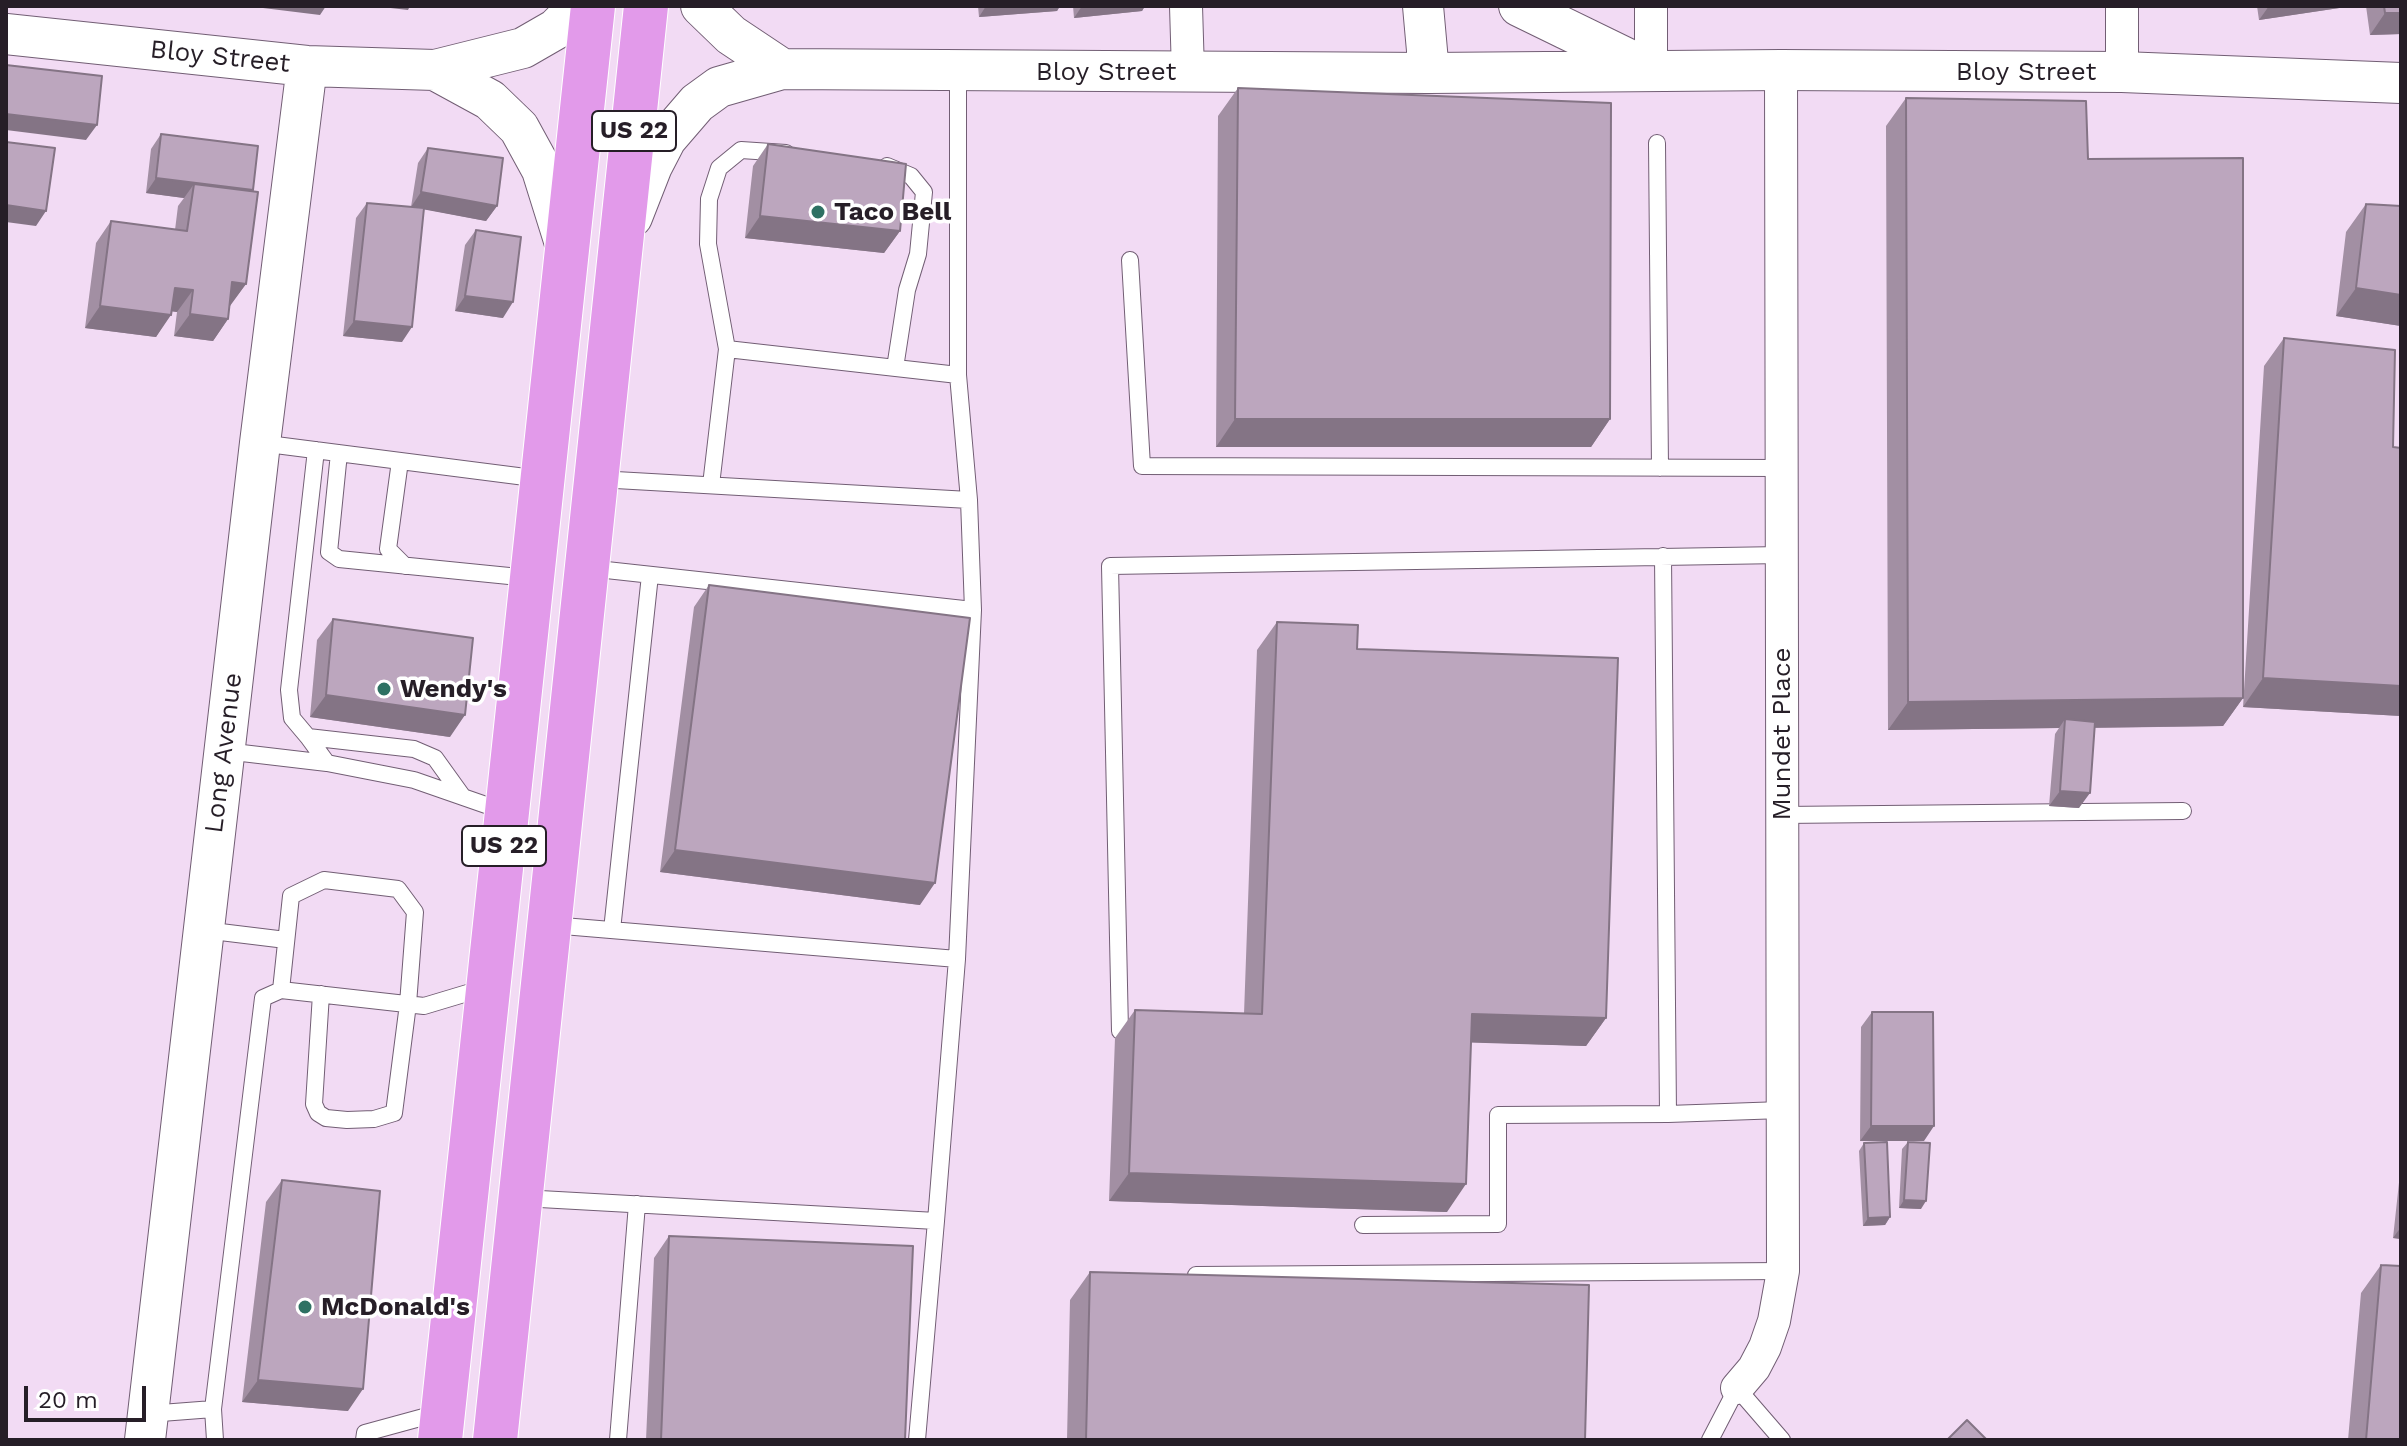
<!DOCTYPE html>
<html>
<head>
<meta charset="utf-8">
<style>
  body { margin:0 }
  #map { position:relative; width:2407px; height:1446px; overflow:hidden; background:#f2dbf4; font-family:"Work Sans",sans-serif }
  canvas { display:block }
  .frame { position:absolute; inset:0; border:8px solid #261e27; pointer-events:none }
  .scale { position:absolute; left:24px; top:1386px; width:122px; height:36px; box-sizing:border-box; border:4px solid #261e27; border-top:0; padding-left:10px; font-size:24px; line-height:28px; white-space:nowrap; color:#261e27; -webkit-text-stroke:6px #fff; paint-order:stroke }
</style>
</head>
<body>
<div id="map">
<canvas width="2407" height="1446"></canvas>
<div class="frame"></div>
<div class="scale">20 m</div>
</div>
<script>
const context = document.querySelector('canvas').getContext('2d');
context.lineJoin = 'round';
const poly = rows => new Path2D(rows.map(r => 'M' + r).join(''));
function stroke(path, color, width, dash) { context.strokeStyle = color; context.lineWidth = width; context.lineCap = dash ? 'butt' : 'round'; context.setLineDash(dash || []); context.stroke(path); }
function fillPath(path, color) { context.fillStyle = color; context.fill(path, 'evenodd'); }
function label(font, color, halo, rows, align = 'center') {
  context.font = font + ' "Work Sans",sans-serif'; context.lineWidth = 7; context.setLineDash([]); context.textBaseline = 'middle'; context.strokeStyle = halo; context.fillStyle = color; for (const [text, x, y, turn = 0] of rows) {
    context.save(); context.translate(x, y); context.rotate((+turn || 0) * Math.PI / 180); context.textAlign = isNaN(turn) ? turn : align; if (halo) context.strokeText(text, 0, 0); context.fillText(text, 0, 0); context.restore();
  }
}
const service = poly([
  [1657,143,1660,468],
  [887,166,911,176,924,192,918,254,907,290,895,368],
  [1130,260,1142,466,1781,468],
  [727,349,958,375],
  [260,443,541,479],
  [316,450,289,690,292,718,308,737,414,749,435,758,463,797],
  [339,453,329,552,339,559,529,578],
  [400,461,388,549,405,566],
  [598,479,969,500],
  [711,485,727,349,708,244,709,199,719,168,741,150,786,153],
  [1663,556,1668,1114,1782,1110],
  [588,568,973,610,969,500,958,375,958,71],
  [308,737,327,763,414,780,506,812],
  [225,751,327,763],
  [1782,815,2183,811],
  [551,925,957,959,973,610],
  [204,930,286,940],
  [612,930,650,575],
  [281,990,291,896,324,880,398,889,415,912,408,1004,394,1113,374,1119,347,1120,326,1118,318,1113,314,1104,321,994],
  [1120,1031,1110,566,1782,555],
  [522,1198,936,1221,917,1440],
  [936,1221,957,959],
  [1363,1225,1498,1224,1498,1115,1668,1114],
  [1196,1275,1783,1271],
  [148,1414,213,1409],
  [215,1440,213,1409,263,998,281,990,424,1006,484,988],
  [364,1440,365,1433,442,1412],
  [618,1440,637,1204],
  [1710,1440,1737,1388,1782,1440]
]);
const minor = poly([
  [1186,6,1188,72],
  [1651,70,1651,6],
  [2122,72,2122,6],
  [1737,1388,1754,1368,1765,1347,1774,1321,1783,1271,1781,70]
]);
const tertiary = poly([
  [701,6,731,35,782,69],
  [1423,6,1429,73],
  [1519,6,1640,65],
  [6,34,307,66,435,70,523,48,556,29,579,6],
  [435,70,490,100,519,128,542,170,567,250],
  [632,217,652,166,666,139,697,103,719,87,782,69,1429,73,1781,70,2122,72,2401,83],
  [145,1440,260,443,307,66]
]);
const trunk = poly([
  [440,1440,593,6],
  [495,1440,646,6]
]);
stroke(service, '#725e74', 18);
stroke(minor, '#725e74', 34);
stroke(tertiary, '#725e74', 42);
stroke(trunk, '#fff', 46);
stroke(service, '#fff', 16);
stroke(minor, '#fff', 32);
stroke(tertiary, '#fff', 40);
stroke(trunk, '#e29aea', 44);
fillPath(poly([
  [978,6,1060,6,1057,11,979,17],
  [1073,6,1145,6,1142,11,1074,18],
  [2257,6,2347,6,2346,7,2259,20],
  [2366,6,2401,6,2401,34,2370,35],
  [1238,88,1610,419,1591,447,1216,447,1218,116],
  [1906,98,2088,159,2243,698,2223,726,2094,728,2079,808,2049,806,2055,734,2059,728,1888,730,1886,126],
  [161,134,252,191,246,284,229,306,228,319,213,341,174,336,177,312,172,311,156,337,85,328,96,243,111,221,175,230,178,206,184,198,146,193,151,149],
  [768,144,900,231,884,253,745,238,753,166],
  [428,148,497,206,486,221,424,209,402,342,343,336,356,218,367,203,411,207,418,163],
  [2366,204,2401,206,2401,326,2336,316,2346,232],
  [476,230,503,318,455,311,465,245],
  [2284,338,2393,447,2401,716,2243,707,2264,366],
  [709,585,920,905,660,872,694,607],
  [333,619,450,737,310,717,317,640],
  [1277,622,1357,649,1606,1018,1586,1046,1471,1042,1447,1212,1109,1201,1115,1038,1135,1010,1244,1014,1257,650],
  [1872,1012,1924,1141,1860,1141,1861,1027],
  [1908,1142,1921,1209,1899,1208,1902,1149],
  [1864,1143,1890,1217,1885,1225,1863,1226,1859,1151],
  [2401,1164,2401,1239,2393,1238],
  [282,1180,348,1411,242,1402,266,1202],
  [669,1236,905,1440,646,1440,654,1258],
  [2381,1265,2401,1440,2348,1440,2361,1293],
  [1090,1272,1585,1440,1067,1440,1070,1300]
]), '#a28fa3');
fillPath(poly([
  [264,6,326,6,320,15,263,8],
  [373,6,410,6,408,10],
  [986,6,1060,6,1057,11,979,17],
  [1082,6,1145,6,1142,11,1074,18],
  [2269,6,2347,6,2346,7,2259,20],
  [2385,13,2401,13,2401,34,2370,35],
  [6,114,97,125,86,140,6,130],
  [156,178,253,190,242,205,194,184,184,198,146,193],
  [421,192,497,206,486,221,411,207],
  [6,205,46,211,36,226,6,222],
  [760,216,900,231,884,253,745,238],
  [232,282,246,284,230,306,217,304],
  [175,288,193,290,177,312,160,310],
  [2356,288,2401,295,2401,326,2336,316],
  [465,296,513,302,503,318,455,311],
  [100,306,171,315,156,337,85,328],
  [190,314,228,319,213,341,174,336],
  [354,321,412,327,402,342,343,336],
  [1235,419,1610,419,1591,447,1216,447],
  [2263,678,2401,686,2401,716,2243,707],
  [326,695,465,715,450,737,310,717],
  [2243,698,2223,726,2064,728,2065,719,2059,728,1888,730,1908,702],
  [2060,791,2090,793,2079,808,2049,806],
  [675,850,935,883,920,905,660,872],
  [1472,1014,1606,1018,1586,1046,1452,1042],
  [1871,1126,1934,1126,1924,1141,1860,1141],
  [1129,1173,1466,1184,1447,1212,1109,1201],
  [1904,1200,1926,1201,1921,1209,1899,1208],
  [1890,1217,1885,1225,1863,1226,1868,1218],
  [2401,1227,2401,1239,2393,1238],
  [258,1380,363,1389,348,1411,242,1402]
]), '#847485');
const building = poly([
  [2384,6,2401,6,2401,13,2385,13,2384,6],
  [6,65,102,76,97,125,6,114,6,65],
  [1238,88,1611,103,1610,419,1235,419,1238,88],
  [1906,98,2086,101,2088,159,2243,158,2243,698,1908,702,1906,98],
  [161,134,258,146,253,190,156,178,161,134],
  [6,142,55,148,46,211,6,205,6,142],
  [768,144,906,164,900,231,760,216,768,144],
  [428,148,503,158,497,206,421,192,428,148],
  [194,184,258,192,246,284,232,282,228,319,190,314,193,290,175,288,171,315,100,306,111,221,187,231,194,184],
  [367,203,424,208,412,327,354,321,367,203],
  [2366,204,2401,206,2401,295,2356,288,2366,204],
  [476,230,521,237,513,302,465,296,476,230],
  [2284,338,2395,350,2393,447,2401,448,2401,686,2263,678,2284,338],
  [709,585,970,618,935,883,675,850,709,585],
  [333,619,473,638,465,715,326,695,333,619],
  [1277,622,1358,625,1357,649,1618,658,1606,1018,1472,1014,1466,1184,1129,1173,1135,1010,1262,1014,1277,622],
  [2065,719,2095,722,2090,793,2060,791,2065,719],
  [1872,1012,1933,1012,1934,1126,1871,1126,1872,1012],
  [1887,1142,1890,1217,1868,1218,1864,1143,1887,1142],
  [1908,1142,1930,1143,1926,1201,1904,1200,1908,1142],
  [282,1180,380,1191,363,1389,258,1380,282,1180],
  [669,1236,913,1246,905,1440,661,1440,669,1236],
  [2381,1265,2401,1266,2401,1440,2366,1440,2381,1265],
  [1090,1272,1589,1285,1585,1440,1086,1440,1090,1272],
  [1967,1420,1987,1440,1947,1440,1967,1420]
]);
fillPath(building, '#bca6be');
stroke(building, '#847485', 2);
for (const [x, y, r, color] of [
  [818,212,8,"#2e7163"],
  [384,689,8,"#2e7163"],
  [305,1307,8,"#2e7163"]
]) { const dot = new Path2D(); dot.arc(x, y, r, 0, 2 * Math.PI); context.fillStyle = color; context.fill(dot); stroke(dot, '#fff', 3); }
for (const [x, y, w] of [
  [634,131,84],
  [504,846,84]
]) { const box = new Path2D(); box.roundRect(x - w / 2, y - 20, w, 40, 6); context.fillStyle = '#fff'; context.fill(box); stroke(box, '#261e27', 2); }
label('bold 24px', '#261e27', null, [
  ["US 22",634,131],
  ["US 22",504,846]
]);
label('26px', '#261e27', '#fff', [
  ["Bloy Street",220,57,6],
  ["Bloy Street",1106,72],
  ["Bloy Street",2026,72],
  ["Mundet Place",1782,734,-90],
  ["Long Avenue",224,753,-83]
]);
label('bold 26px', '#261e27', '#fff', [
  ["Taco Bell",834,212],
  ["Wendy's",400,689],
  ["McDonald's",321,1307]
], 'left');
</script>
</body>
</html>
